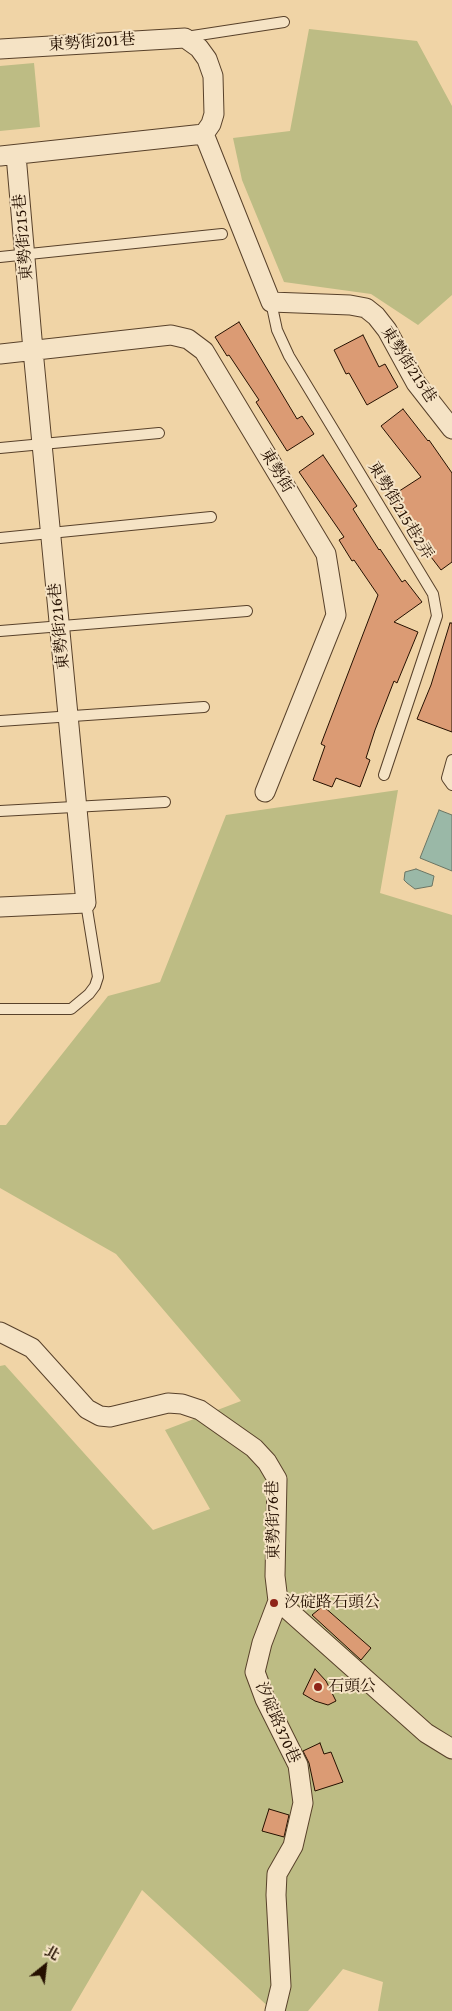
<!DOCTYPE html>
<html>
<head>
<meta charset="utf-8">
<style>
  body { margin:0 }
  #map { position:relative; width:452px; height:2011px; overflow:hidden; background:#f0d4a6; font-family:"Gentium Book Plus","Noto Serif TC",serif }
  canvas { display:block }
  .north { position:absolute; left:20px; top:1941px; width:50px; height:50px; -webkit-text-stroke:4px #f5e3c5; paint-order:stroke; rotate:29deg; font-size:14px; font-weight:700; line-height:20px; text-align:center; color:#251000 }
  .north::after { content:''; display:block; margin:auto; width:18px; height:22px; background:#251000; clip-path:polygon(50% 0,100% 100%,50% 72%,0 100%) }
</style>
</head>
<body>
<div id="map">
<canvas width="452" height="2011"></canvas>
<div class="north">北</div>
</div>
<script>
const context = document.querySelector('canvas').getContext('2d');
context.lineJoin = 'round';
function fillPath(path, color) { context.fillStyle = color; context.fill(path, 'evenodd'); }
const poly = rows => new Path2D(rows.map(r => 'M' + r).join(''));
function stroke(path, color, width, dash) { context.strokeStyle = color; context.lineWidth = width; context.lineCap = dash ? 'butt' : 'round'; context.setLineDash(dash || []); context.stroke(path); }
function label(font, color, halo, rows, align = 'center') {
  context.font = font + ' "Gentium Book Plus","Noto Serif TC",serif'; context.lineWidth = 4; context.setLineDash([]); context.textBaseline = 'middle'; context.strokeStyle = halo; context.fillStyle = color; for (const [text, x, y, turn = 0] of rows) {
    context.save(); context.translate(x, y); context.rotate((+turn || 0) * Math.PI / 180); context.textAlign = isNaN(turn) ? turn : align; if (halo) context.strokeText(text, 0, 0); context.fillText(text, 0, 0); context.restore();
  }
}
fillPath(poly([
  [309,29,417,41,452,106,452,295,418,325,371,294,284,282,242,180,233,138,290,131],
  [34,63,40,127,0,131,0,66],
  [398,790,380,893,452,915,452,2011,378,2011,383,1982,343,1969,308,2011,273,2011,142,1890,71,2011,0,2011,0,1366,5,1365,153,1530,210,1509,165,1430,241,1401,116,1254,0,1188,0,1125,6,1125,108,996,160,982,226,815]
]), '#bdbc84');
const water = poly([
  [439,810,452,815,452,871,420,858,439,810],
  [416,869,434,876,432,886,415,889,407,883,404,880,405,872,416,869]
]);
fillPath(water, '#9ab8a7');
stroke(water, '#6b7564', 1);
const building = poly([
  [239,322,297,419,302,416,314,434,287,451,256,402,259,400,229,355,227,356,215,337,239,322],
  [363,335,379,367,385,364,398,387,367,405,349,373,346,374,334,350,363,335],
  [403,409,428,441,429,440,452,473,452,562,441,570,418,540,390,497,421,477,381,426,403,409],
  [323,455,357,506,353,509,379,550,380,549,402,582,405,580,422,602,394,622,418,632,397,683,394,681,375,730,366,758,370,760,360,787,336,778,332,787,313,780,325,746,321,744,378,595,354,560,352,561,339,540,344,537,299,472,323,455],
  [450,623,452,623,452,732,417,719,431,685,450,623],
  [323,1606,371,1648,361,1660,312,1615,323,1606],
  [315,1669,326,1681,336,1701,328,1705,315,1701,303,1694,315,1669],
  [320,1743,324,1754,331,1752,343,1782,315,1791,309,1763,303,1751,320,1743],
  [269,1809,289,1815,284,1837,262,1831,269,1809]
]);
fillPath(building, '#db9b74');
stroke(building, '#251000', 1);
const lane = poly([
  [186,37,284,22],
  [0,257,222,234],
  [271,302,277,330,289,356,433,594,437,616,384,775],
  [0,448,159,433],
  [0,538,211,517],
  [0,631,247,611],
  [0,721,204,707],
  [452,760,447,778,452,785],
  [0,811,165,802],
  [0,1009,71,1009,89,994,95,986,98,977,86,903]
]);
const street = poly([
  [0,49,185,38,199,48,207,59,213,76,214,114,211,124,204,134],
  [204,134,271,302,350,305,366,308,376,316,387,330,416,383,452,429],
  [0,156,204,134],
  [0,354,171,335,188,339,204,351,326,554,336,615,265,792],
  [0,907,86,903,33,350,16,155],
  [0,1332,32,1348,87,1409,100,1416,110,1417,168,1403,182,1404,200,1410,254,1448,267,1462,277,1479,275,1576,278,1601,262,1643,255,1672,265,1699,298,1765,303,1803,293,1846,277,1874,276,1895,281,1986,275,2011],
  [278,1601,426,1733,452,1749]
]);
stroke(lane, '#58412a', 12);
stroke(street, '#58412a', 21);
stroke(lane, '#f5e3c5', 10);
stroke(street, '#f5e3c5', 19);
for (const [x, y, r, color] of [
  [274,1603,5,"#8f2418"],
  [318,1687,5,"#8f2418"]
]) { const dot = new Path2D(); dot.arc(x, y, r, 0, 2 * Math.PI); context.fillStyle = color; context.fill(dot); stroke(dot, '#f5e3c5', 2); }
label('16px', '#251000', '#f5e3c5', [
  ["東勢街201巷",92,43,-4],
  ["東勢街215巷",24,237,-95],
  ["東勢街215巷",408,365,57],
  ["東勢街",276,471,59],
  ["東勢街215巷2弄",400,511,59],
  ["東勢街216巷",60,626,-96],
  ["東勢街76巷",274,1520,-91],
  ["汐碇路370巷",277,1723,66]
]);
label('16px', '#251000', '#f5e3c5', [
  ["汐碇路石頭公",284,1603],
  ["石頭公",328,1687]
], 'left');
</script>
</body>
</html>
